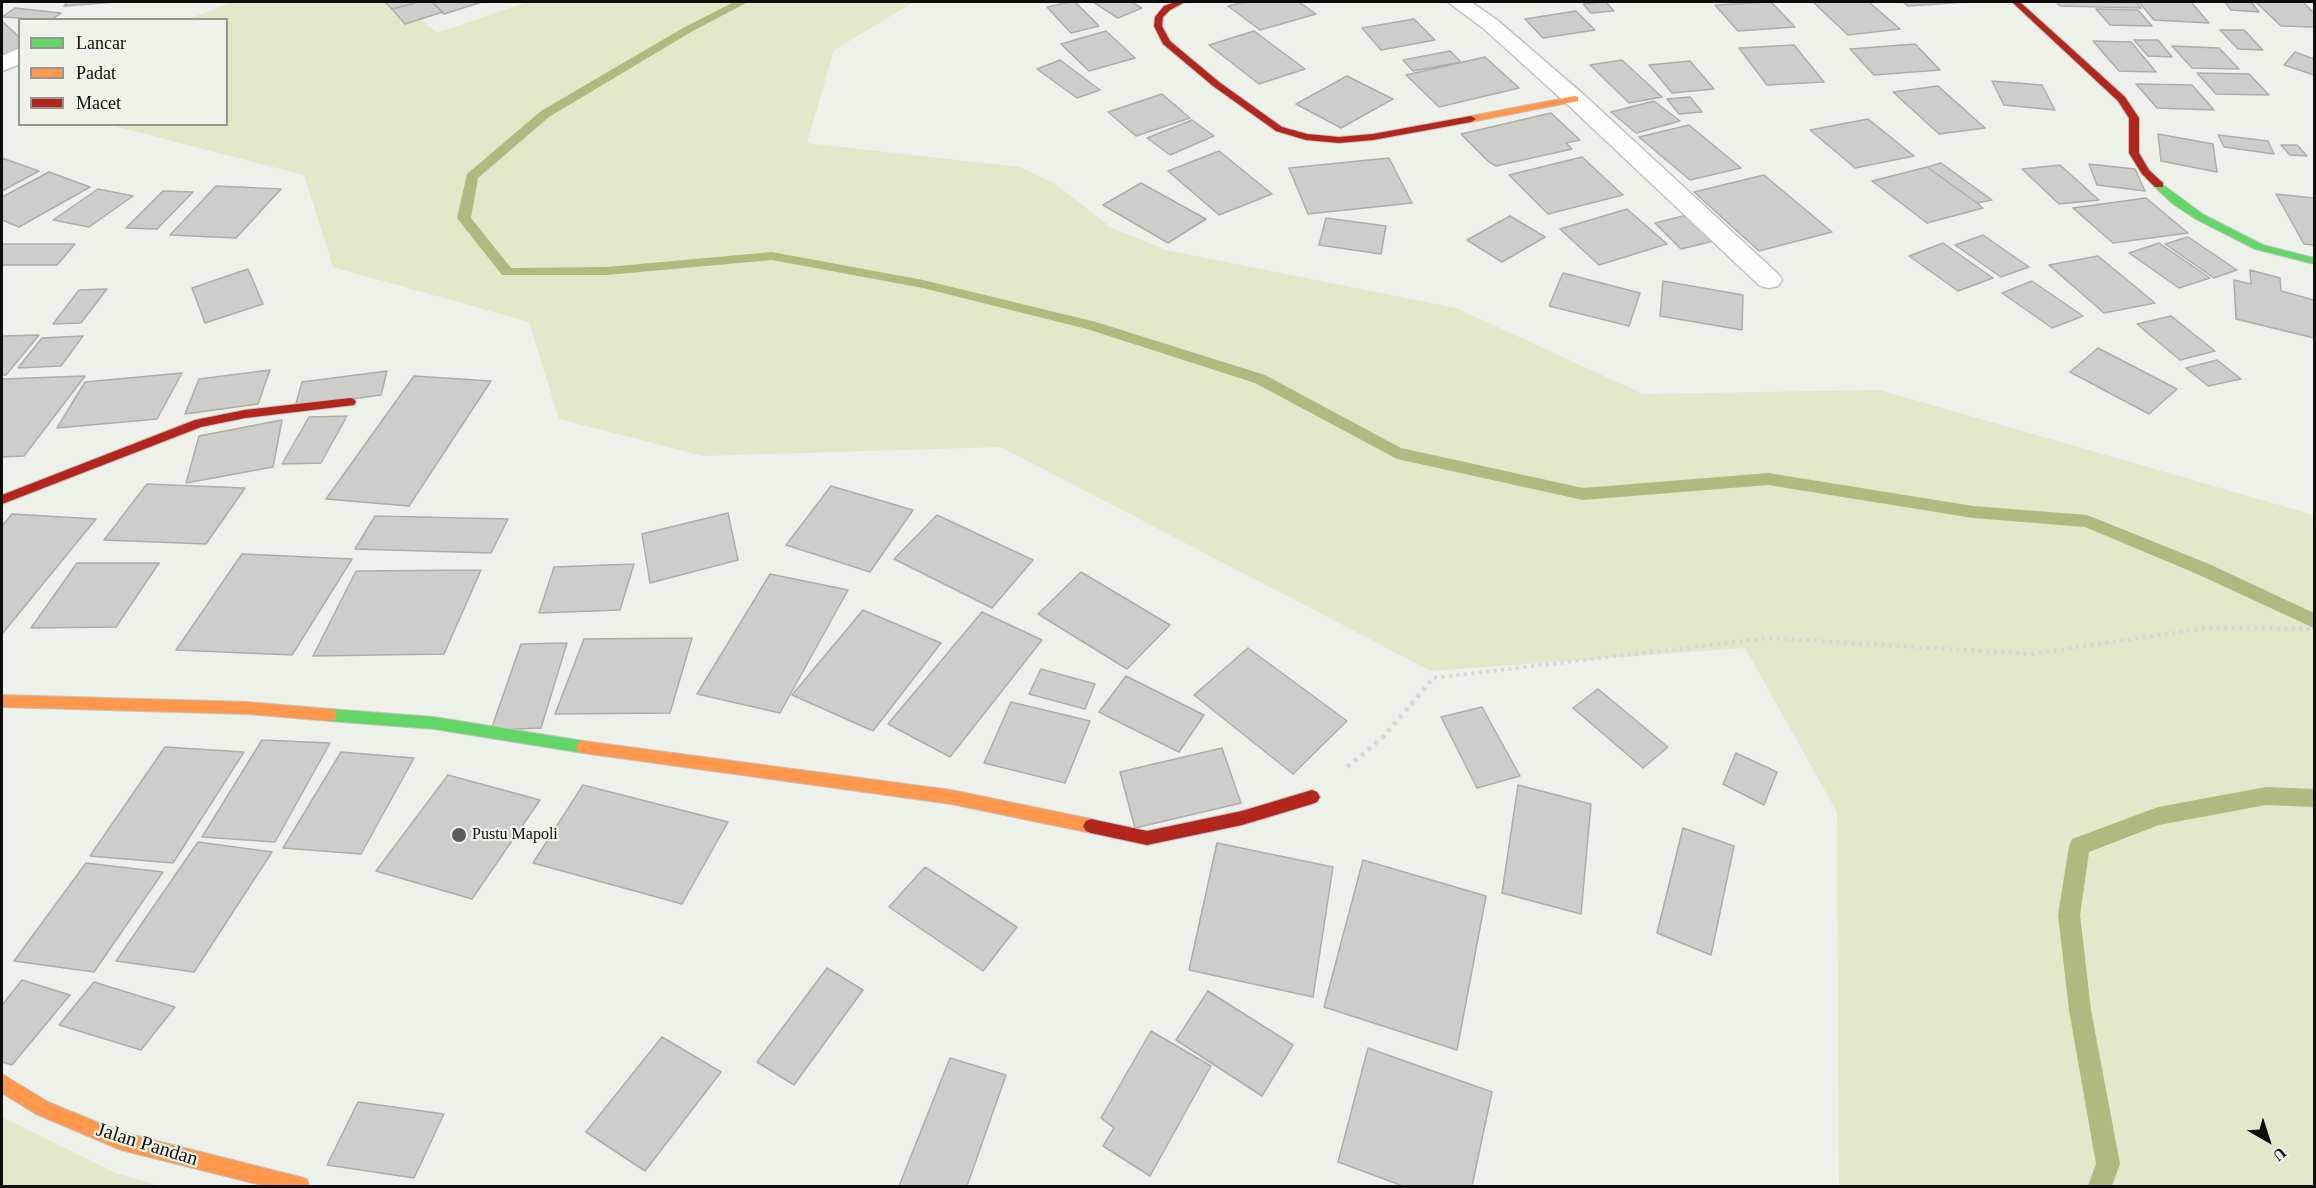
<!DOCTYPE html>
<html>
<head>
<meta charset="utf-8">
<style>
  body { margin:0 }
  #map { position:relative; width:2316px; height:1188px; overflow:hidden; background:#eef0ea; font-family:"Times New Roman",serif }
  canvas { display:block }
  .frame { position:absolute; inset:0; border:3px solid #0e0e0b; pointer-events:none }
  .legend { position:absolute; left:18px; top:18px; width:210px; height:108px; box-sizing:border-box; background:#eff2e8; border:2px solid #959790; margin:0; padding:8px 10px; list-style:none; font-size:18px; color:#0e0e0b }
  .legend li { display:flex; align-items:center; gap:12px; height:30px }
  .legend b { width:30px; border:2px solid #959790 }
  .north { position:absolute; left:2238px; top:1110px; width:60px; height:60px; -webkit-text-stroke:4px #eff2e8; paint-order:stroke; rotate:141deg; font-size:16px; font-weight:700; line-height:24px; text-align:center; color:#0e0e0b }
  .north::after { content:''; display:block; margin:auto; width:21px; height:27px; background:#0e0e0b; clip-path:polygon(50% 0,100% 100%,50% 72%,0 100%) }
</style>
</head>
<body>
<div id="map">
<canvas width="2316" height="1188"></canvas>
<div class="frame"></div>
<ul class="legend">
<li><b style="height:8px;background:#63d668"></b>Lancar</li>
<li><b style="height:8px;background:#ff974d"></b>Padat</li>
<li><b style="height:8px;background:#b3261e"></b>Macet</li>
</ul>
<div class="north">U</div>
</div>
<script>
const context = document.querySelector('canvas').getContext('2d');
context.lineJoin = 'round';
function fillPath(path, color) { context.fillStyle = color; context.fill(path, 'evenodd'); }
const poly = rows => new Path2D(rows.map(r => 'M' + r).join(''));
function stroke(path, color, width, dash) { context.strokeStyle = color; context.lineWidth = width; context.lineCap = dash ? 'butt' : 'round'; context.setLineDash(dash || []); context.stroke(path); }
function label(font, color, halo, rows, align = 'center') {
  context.font = font + ' "Times New Roman",serif'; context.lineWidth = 4.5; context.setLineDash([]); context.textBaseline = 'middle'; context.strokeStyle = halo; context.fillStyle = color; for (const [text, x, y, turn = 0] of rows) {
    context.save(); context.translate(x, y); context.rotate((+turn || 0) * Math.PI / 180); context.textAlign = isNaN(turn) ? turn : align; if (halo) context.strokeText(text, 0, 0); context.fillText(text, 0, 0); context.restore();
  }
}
fillPath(poly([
  [232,2,401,2,437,33,527,2,914,2,834,50,807,143,1019,167,1055,184,1112,228,1166,250,1456,308,1643,394,1880,390,2314,515,2314,1186,1839,1186,1837,812,1745,648,1431,671,1001,447,703,456,559,419,529,322,333,267,304,175,110,125,226,124,226,20,188,19],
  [2,1117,116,1173,160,1186,2,1186]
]), '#e1e9ca');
fillPath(poly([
  [734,2,748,2,691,32,549,117,478,178,471,218,511,268,607,267,772,252,923,280,1096,322,1265,375,1401,448,1583,488,1768,473,1973,506,2087,515,2209,564,2314,613,2314,628,2197,574,2085,527,1973,518,1768,485,1583,500,1397,459,1255,383,1087,329,923,288,772,260,607,275,502,275,457,218,467,174,541,111,683,28,734,2],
  [2266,787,2314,789,2314,807,2266,805,2159,825,2089,852,2080,915,2091,1010,2120,1164,2112,1186,2088,1186,2096,1164,2069,1010,2058,915,2069,846,2072,839,2158,807,2266,787]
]), '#aeba7f');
const building = poly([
  [67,2,116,2,64,6,67,2],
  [385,2,419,2,392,9,385,2],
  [419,2,432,2,443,12,405,24,392,9,419,2],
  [432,2,482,2,444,14,432,2],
  [1070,2,1075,2,1099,26,1071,33,1047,7,1070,2],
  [1093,2,1131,2,1142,8,1118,18,1093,2],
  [1245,2,1299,2,1316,14,1260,30,1228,6,1245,2],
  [1606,2,1614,11,1591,13,1583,4,1606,2],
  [1771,2,1795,27,1738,31,1715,5,1771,2],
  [1813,2,1869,2,1900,29,1848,35,1813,2],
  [1903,2,1967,2,1908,6,1903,2],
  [2056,2,2136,2,2141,8,2060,6,2056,2],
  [2139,2,2191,2,2209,23,2154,20,2139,2],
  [2225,2,2251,2,2259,12,2231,10,2225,2],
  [2256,2,2303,2,2314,13,2314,27,2281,26,2256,2],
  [15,8,61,13,51,20,2,17,15,8],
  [2096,9,2138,10,2152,26,2110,25,2096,9],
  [1576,11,1595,30,1543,38,1525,19,1576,11],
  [1414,19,1435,40,1381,50,1362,28,1414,19],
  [2,21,20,38,20,50,2,56,2,21],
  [2220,30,2244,30,2263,50,2238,49,2220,30],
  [1106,31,1135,58,1089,71,1061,44,1106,31],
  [1254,31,1305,69,1259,84,1209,45,1254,31],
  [2134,40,2158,40,2172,57,2148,56,2134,40],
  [2093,41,2131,42,2156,72,2119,71,2093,41],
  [1915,44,1940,70,1874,75,1850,49,1915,44],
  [1794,45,1824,82,1767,85,1739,48,1794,45],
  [2172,46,2219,48,2239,69,2192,68,2172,46],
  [1450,51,1461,62,1413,71,1403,60,1450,51],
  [2295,52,2314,59,2314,75,2284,65,2295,52],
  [1485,57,1519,88,1439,107,1406,75,1485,57],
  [1060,60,1100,90,1077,98,1037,69,1060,60],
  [1622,60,1662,97,1629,103,1590,65,1622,60],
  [1690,61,1714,89,1672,93,1649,65,1690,61],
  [2197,73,2249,74,2269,95,2216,94,2197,73],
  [1347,76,1393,99,1341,128,1296,104,1347,76],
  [1992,81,2042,85,2055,110,2004,105,1992,81],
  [2136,84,2192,85,2214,110,2157,108,2136,84],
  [1938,86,1985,128,1939,134,1893,92,1938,86],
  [1162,94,1190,118,1136,136,1108,112,1162,94],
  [1690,97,1702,112,1679,114,1667,99,1690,97],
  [1654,101,1680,121,1636,133,1611,112,1654,101],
  [1551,113,1580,140,1566,143,1572,149,1496,166,1489,162,1461,134,1551,113],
  [1868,119,1914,156,1855,168,1810,130,1868,119],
  [1192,120,1214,136,1170,155,1147,138,1192,120],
  [1689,125,1741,168,1690,180,1639,137,1689,125],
  [2158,134,2213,144,2217,172,2161,161,2158,134],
  [2218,135,2268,141,2274,154,2224,147,2218,135],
  [2281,145,2297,145,2307,156,2290,155,2281,145],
  [1219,151,1272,194,1219,215,1168,171,1219,151],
  [1582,157,1623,195,1548,214,1509,175,1582,157],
  [2,158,39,171,2,191,2,158],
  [1389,158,1412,203,1308,214,1289,168,1389,158],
  [1941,163,1992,200,1977,203,1927,167,1941,163],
  [2089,164,2135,169,2145,191,2097,185,2089,164],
  [2060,165,2099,200,2059,204,2022,169,2060,165],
  [1927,167,1977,203,1983,208,1927,223,1872,181,1927,167],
  [49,172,90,187,19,227,2,220,2,197,49,172],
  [1764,175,1832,232,1759,251,1694,192,1764,175],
  [1141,183,1206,219,1168,243,1103,205,1141,183],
  [216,186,281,189,236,238,170,235,216,186],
  [98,189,133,196,89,227,53,220,98,189],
  [163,191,193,192,157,229,126,228,163,191],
  [2276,194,2314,198,2314,245,2304,244,2276,194],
  [2146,198,2188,233,2113,243,2073,208,2146,198],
  [1627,209,1667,244,1599,265,1560,229,1627,209],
  [1691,214,1718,240,1681,249,1655,223,1691,214],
  [1510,216,1545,237,1502,262,1467,240,1510,216],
  [1326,218,1386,226,1381,254,1319,245,1326,218],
  [1983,235,2029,267,2001,277,1955,245,1983,235],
  [2188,237,2237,270,2214,278,2165,244,2188,237],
  [1943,243,1993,278,1958,291,1909,256,1943,243],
  [2159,243,2210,278,2179,288,2129,253,2159,243],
  [2,244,75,244,57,265,2,265,2,244],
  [2098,256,2155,303,2104,313,2049,265,2098,256],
  [248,269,263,304,205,323,192,288,248,269],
  [2250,270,2280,278,2281,291,2314,300,2314,338,2236,319,2234,280,2251,284,2250,270],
  [1563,273,1640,293,1629,326,1549,306,1563,273],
  [1663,281,1743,295,1742,330,1660,316,1663,281],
  [2032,281,2083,316,2052,328,2002,293,2032,281],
  [107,289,81,323,53,324,79,290,107,289],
  [2171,316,2215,351,2180,360,2137,324,2171,316],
  [39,335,6,375,2,375,2,336,39,335],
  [83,336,61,366,18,368,42,338,83,336],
  [2098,348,2177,389,2149,414,2070,372,2098,348],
  [2217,360,2241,379,2208,386,2186,368,2217,360],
  [270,370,258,404,185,414,199,379,270,370],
  [387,371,381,395,295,407,302,382,387,371],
  [182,373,157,419,57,428,85,382,182,373],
  [85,376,24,456,2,457,2,379,85,376],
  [414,376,491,381,409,506,326,499,414,376],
  [347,416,321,463,282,464,309,417,347,416],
  [282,420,273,467,186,483,199,436,282,420],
  [147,484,245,488,206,544,104,540,147,484],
  [831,486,913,510,870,572,786,545,831,486],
  [728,513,738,560,650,583,642,534,728,513],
  [12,514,96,519,2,634,2,526,12,514],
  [937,515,1033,560,992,608,894,559,937,515],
  [375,516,508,519,491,553,355,549,375,516],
  [242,554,352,559,292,655,176,650,242,554],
  [77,563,159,563,116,627,31,628,77,563],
  [634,564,620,610,539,613,554,567,634,564],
  [481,570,444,654,313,656,356,571,481,570],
  [1081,572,1170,625,1127,669,1038,614,1081,572],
  [770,574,848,590,780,713,697,694,770,574],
  [863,610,941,643,873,731,792,695,863,610],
  [982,612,1042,640,950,757,888,724,982,612],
  [692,638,670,713,555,714,584,639,692,638],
  [567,643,541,728,491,730,521,644,567,643],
  [1248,648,1347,721,1293,774,1194,695,1248,648],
  [1041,669,1095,684,1085,709,1029,694,1041,669],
  [1126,676,1204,715,1179,752,1099,712,1126,676],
  [1598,689,1668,747,1643,768,1573,708,1598,689],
  [1011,702,1090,721,1065,783,984,763,1011,702],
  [1482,707,1520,776,1477,788,1441,717,1482,707],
  [262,740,330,743,275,842,202,837,262,740],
  [165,747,244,752,173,863,90,856,165,747],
  [1222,748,1241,803,1135,828,1120,772,1222,748],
  [341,752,414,758,361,854,283,848,341,752],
  [1736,753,1777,772,1764,805,1723,784,1736,753],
  [448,775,540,800,472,899,376,871,448,775],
  [583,785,728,822,682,904,533,863,583,785],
  [1518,785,1591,804,1581,914,1502,893,1518,785],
  [1683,828,1734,846,1711,955,1657,933,1683,828],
  [198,842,272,852,194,972,116,961,198,842],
  [1217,843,1333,867,1313,997,1189,970,1217,843],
  [1363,860,1486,896,1457,1050,1324,1007,1363,860],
  [86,863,163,872,94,972,14,961,86,863],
  [925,867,1017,927,983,971,889,907,925,867],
  [827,968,863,990,794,1085,757,1062,827,968],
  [22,980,70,995,12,1065,2,1062,2,1005,22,980],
  [94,982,175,1007,141,1050,59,1025,94,982],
  [1208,991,1293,1045,1262,1096,1176,1040,1208,991],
  [1151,1031,1211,1066,1150,1176,1103,1146,1114,1128,1101,1118,1151,1031],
  [662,1037,721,1072,645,1171,586,1132,662,1037],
  [1368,1048,1492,1092,1472,1186,1403,1186,1338,1162,1368,1048],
  [950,1058,1006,1075,967,1186,899,1186,950,1058],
  [358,1102,444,1114,414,1178,327,1165,358,1102]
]);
fillPath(building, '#cdceca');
stroke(building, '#adaeaa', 1.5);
const street = poly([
  [1448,2,1471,2,1497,20,1583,94,1778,274,1782,280,1778,286,1769,288,1760,286,1567,104,1483,28,1448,2],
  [20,48,20,64,2,71,2,56,20,48]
]);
const fast = poly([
  [2159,182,2204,215,2263,245,2314,258,2314,264,2255,249,2196,219,2173,204,2155,187,2155,183,2159,182],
  [330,709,434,717,583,741,588,743,590,747,588,751,583,753,434,729,330,721,325,719,323,715,325,711,330,709]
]);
const slow = poly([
  [1575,96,1578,97,1578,101,1471,122,1466,119,1471,116,1575,96],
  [2,695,247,702,330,709,335,711,337,715,335,719,330,721,247,714,2,707,2,695],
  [583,741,951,790,1091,819,1096,821,1099,826,1096,831,1091,833,951,804,583,753,578,751,576,747,578,743,583,741],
  [2,1074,48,1102,121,1132,300,1177,307,1179,309,1186,265,1186,121,1150,36,1114,2,1093,2,1074]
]);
const jam = poly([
  [1175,2,1185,2,1170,10,1163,17,1162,26,1170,41,1219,82,1282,127,1307,134,1339,137,1373,134,1471,116,1476,119,1471,122,1373,140,1339,143,1306,140,1276,131,1213,86,1163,44,1154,26,1155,17,1164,6,1175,2],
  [2012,2,2020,2,2125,97,2139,118,2139,153,2149,170,2163,183,2163,187,2155,187,2142,174,2129,153,2129,118,2118,101,2012,2],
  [350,398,354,399,356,402,354,405,245,418,201,427,2,504,2,495,195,420,245,410,350,398],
  [1312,790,1317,792,1320,797,1317,802,1312,804,1242,825,1147,845,1091,833,1086,831,1083,826,1086,821,1091,819,1147,831,1242,811,1312,790]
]);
stroke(street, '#c2c3bf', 3);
stroke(fast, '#c2c3bf', 2);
stroke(slow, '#c2c3bf', 2);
stroke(jam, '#c2c3bf', 2);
stroke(poly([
  [1429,683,1433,678,1769,638,2032,654,2206,628,2314,629]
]), '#d8d8d6', 4, [3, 4.5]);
stroke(poly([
  [1347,767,1383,737,1430,682]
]), '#d8d8d6', 4.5, [4, 5]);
fillPath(street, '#fcfdfc');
fillPath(fast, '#63d668');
fillPath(slow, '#ff974d');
fillPath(jam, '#b3261e');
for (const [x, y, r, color] of [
  [459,835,8,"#5c5d59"]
]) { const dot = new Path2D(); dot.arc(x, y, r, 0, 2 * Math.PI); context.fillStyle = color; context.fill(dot); stroke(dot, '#eff2e8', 2); }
label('16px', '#0e0e0b', '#eff2e8', [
  ["Pustu Mapoli",472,835]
], 'left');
label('20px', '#0e0e0b', '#eff2e8', [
  ["Jalan Pandan",147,1145,17]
]);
</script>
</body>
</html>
